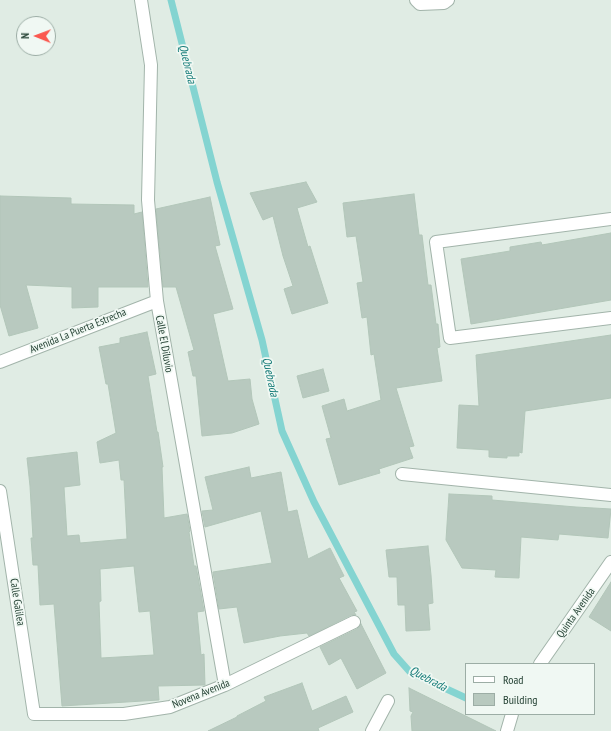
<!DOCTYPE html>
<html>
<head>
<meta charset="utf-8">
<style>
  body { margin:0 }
  #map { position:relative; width:611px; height:731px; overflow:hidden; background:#e0ece4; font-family:"PT Sans Narrow",sans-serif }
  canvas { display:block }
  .legend { position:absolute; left:465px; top:663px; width:130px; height:52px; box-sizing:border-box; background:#f0f8f3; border:1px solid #9cada5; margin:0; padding:5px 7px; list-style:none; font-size:12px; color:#1f3d2f }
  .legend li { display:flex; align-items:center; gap:8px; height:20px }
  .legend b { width:20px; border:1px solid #9cada5 }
  .north { position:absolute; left:16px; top:16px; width:40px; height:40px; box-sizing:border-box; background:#f0f8f3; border:1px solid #9cada5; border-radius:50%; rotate:271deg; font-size:11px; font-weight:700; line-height:16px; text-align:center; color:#1f3d2f }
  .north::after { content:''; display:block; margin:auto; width:14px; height:18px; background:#fa584f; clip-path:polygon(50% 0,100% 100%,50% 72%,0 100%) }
</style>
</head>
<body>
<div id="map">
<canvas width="611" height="731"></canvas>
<ul class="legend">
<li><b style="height:5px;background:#fff"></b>Road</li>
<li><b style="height:11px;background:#b8c9bf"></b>Building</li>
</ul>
<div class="north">N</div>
</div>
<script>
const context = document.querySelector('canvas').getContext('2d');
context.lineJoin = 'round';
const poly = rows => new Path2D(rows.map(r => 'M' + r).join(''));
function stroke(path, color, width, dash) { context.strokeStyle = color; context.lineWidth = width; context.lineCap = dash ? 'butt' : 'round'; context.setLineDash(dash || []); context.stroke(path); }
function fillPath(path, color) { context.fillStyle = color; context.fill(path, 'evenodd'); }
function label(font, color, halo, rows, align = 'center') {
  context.font = font + ' "PT Sans Narrow",sans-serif'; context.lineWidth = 3.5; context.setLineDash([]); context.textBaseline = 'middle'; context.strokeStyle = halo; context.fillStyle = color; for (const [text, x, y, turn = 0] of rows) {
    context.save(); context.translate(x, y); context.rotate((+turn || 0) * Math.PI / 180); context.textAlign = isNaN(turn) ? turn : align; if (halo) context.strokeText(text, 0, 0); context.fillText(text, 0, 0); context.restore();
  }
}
stroke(poly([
  [171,0,217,182,262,340,282,431,314,502,394,654,410,672,466,698]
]), '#84d4d1', 7);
const building = poly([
  [306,182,317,202,297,208,308,247,310,246,328,303,292,314,284,289,293,286,283,256,273,216,263,220,250,193,306,182],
  [414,194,419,235,422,235,428,285,431,285,436,324,438,324,440,347,437,348,442,381,396,388,414,446,409,447,413,458,379,469,380,473,339,485,326,439,331,438,322,406,344,399,347,411,381,400,374,354,371,355,367,317,362,318,357,283,363,282,356,236,347,237,343,203,414,194],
  [0,196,71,198,71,204,134,205,134,214,142,212,148,287,98,287,98,307,72,308,72,287,26,285,38,328,9,336,0,305,0,196],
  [210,197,220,245,215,246,233,309,213,314,228,381,250,379,252,399,259,424,232,433,202,436,196,376,193,376,188,352,194,350,176,287,163,287,156,209,210,197],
  [611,233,611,300,471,324,461,259,510,251,510,247,541,242,542,245,611,233],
  [147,332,156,374,148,376,157,432,158,432,163,467,162,467,164,518,187,514,190,531,189,532,194,566,196,566,204,611,197,612,201,655,204,654,205,685,158,686,159,700,62,706,54,604,40,605,38,565,33,565,31,538,33,538,30,486,27,458,77,452,80,485,64,487,67,536,79,535,80,543,127,539,124,480,121,480,119,460,100,463,97,442,116,433,108,384,106,384,99,347,120,343,120,338,147,332],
  [134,566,139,612,150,611,154,655,101,658,99,602,101,601,100,569,134,566],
  [611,335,611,398,525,411,522,453,519,452,519,456,507,456,507,458,489,457,489,450,457,448,459,405,479,406,476,355,611,335],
  [323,369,329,391,303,398,297,376,323,369],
  [249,467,251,478,281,472,288,512,297,510,308,559,330,548,344,576,339,578,357,611,354,612,356,615,351,615,309,636,307,633,280,636,244,643,237,607,219,609,213,572,272,563,261,511,205,527,202,511,213,510,205,477,249,467],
  [449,494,492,496,492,500,576,507,611,509,608,538,559,534,558,540,521,537,519,578,495,577,496,570,462,568,446,540,449,494],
  [428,546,431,575,433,603,428,604,430,630,406,631,405,605,398,605,397,577,389,577,386,550,428,546],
  [611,582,611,631,589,617,611,582],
  [361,624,386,673,357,689,341,658,329,665,320,647,357,629,361,624],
  [302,683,312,711,346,696,353,712,318,728,319,731,208,731,237,717,237,716,266,701,264,697,302,683],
  [409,688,496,731,412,731,411,716,413,712,410,711,409,688]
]);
fillPath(building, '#b8c9bf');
stroke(building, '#b2c6b9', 1);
const street = poly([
  [141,0,151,65,148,200,157,301,225,685],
  [416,0,420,4,444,3,448,0],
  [611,219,436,242,450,338,611,318],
  [0,362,157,301],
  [402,474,611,495],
  [0,491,34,714,124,714,170,707,225,685,354,622],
  [540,664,611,562],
  [372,731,388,701],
  [507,731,512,714]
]);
stroke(street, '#a2b4aa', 14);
stroke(street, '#fff', 12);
label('11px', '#1f3d2f', '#f0f8f3', [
  ["Avenida La Puerta Estrecha",78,331,-22],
  ["Calle El Diluvio",164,344,80],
  ["Calle Galilea",17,602,81],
  ["Quinta Avenida",576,613,-55],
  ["Novena Avenida",201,694,-22]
]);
label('italic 12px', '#167c79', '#f0f8f3', [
  ["Quebrada",187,64,76],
  ["Quebrada",270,377,78],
  ["Quebrada",428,679,28]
]);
</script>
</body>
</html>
